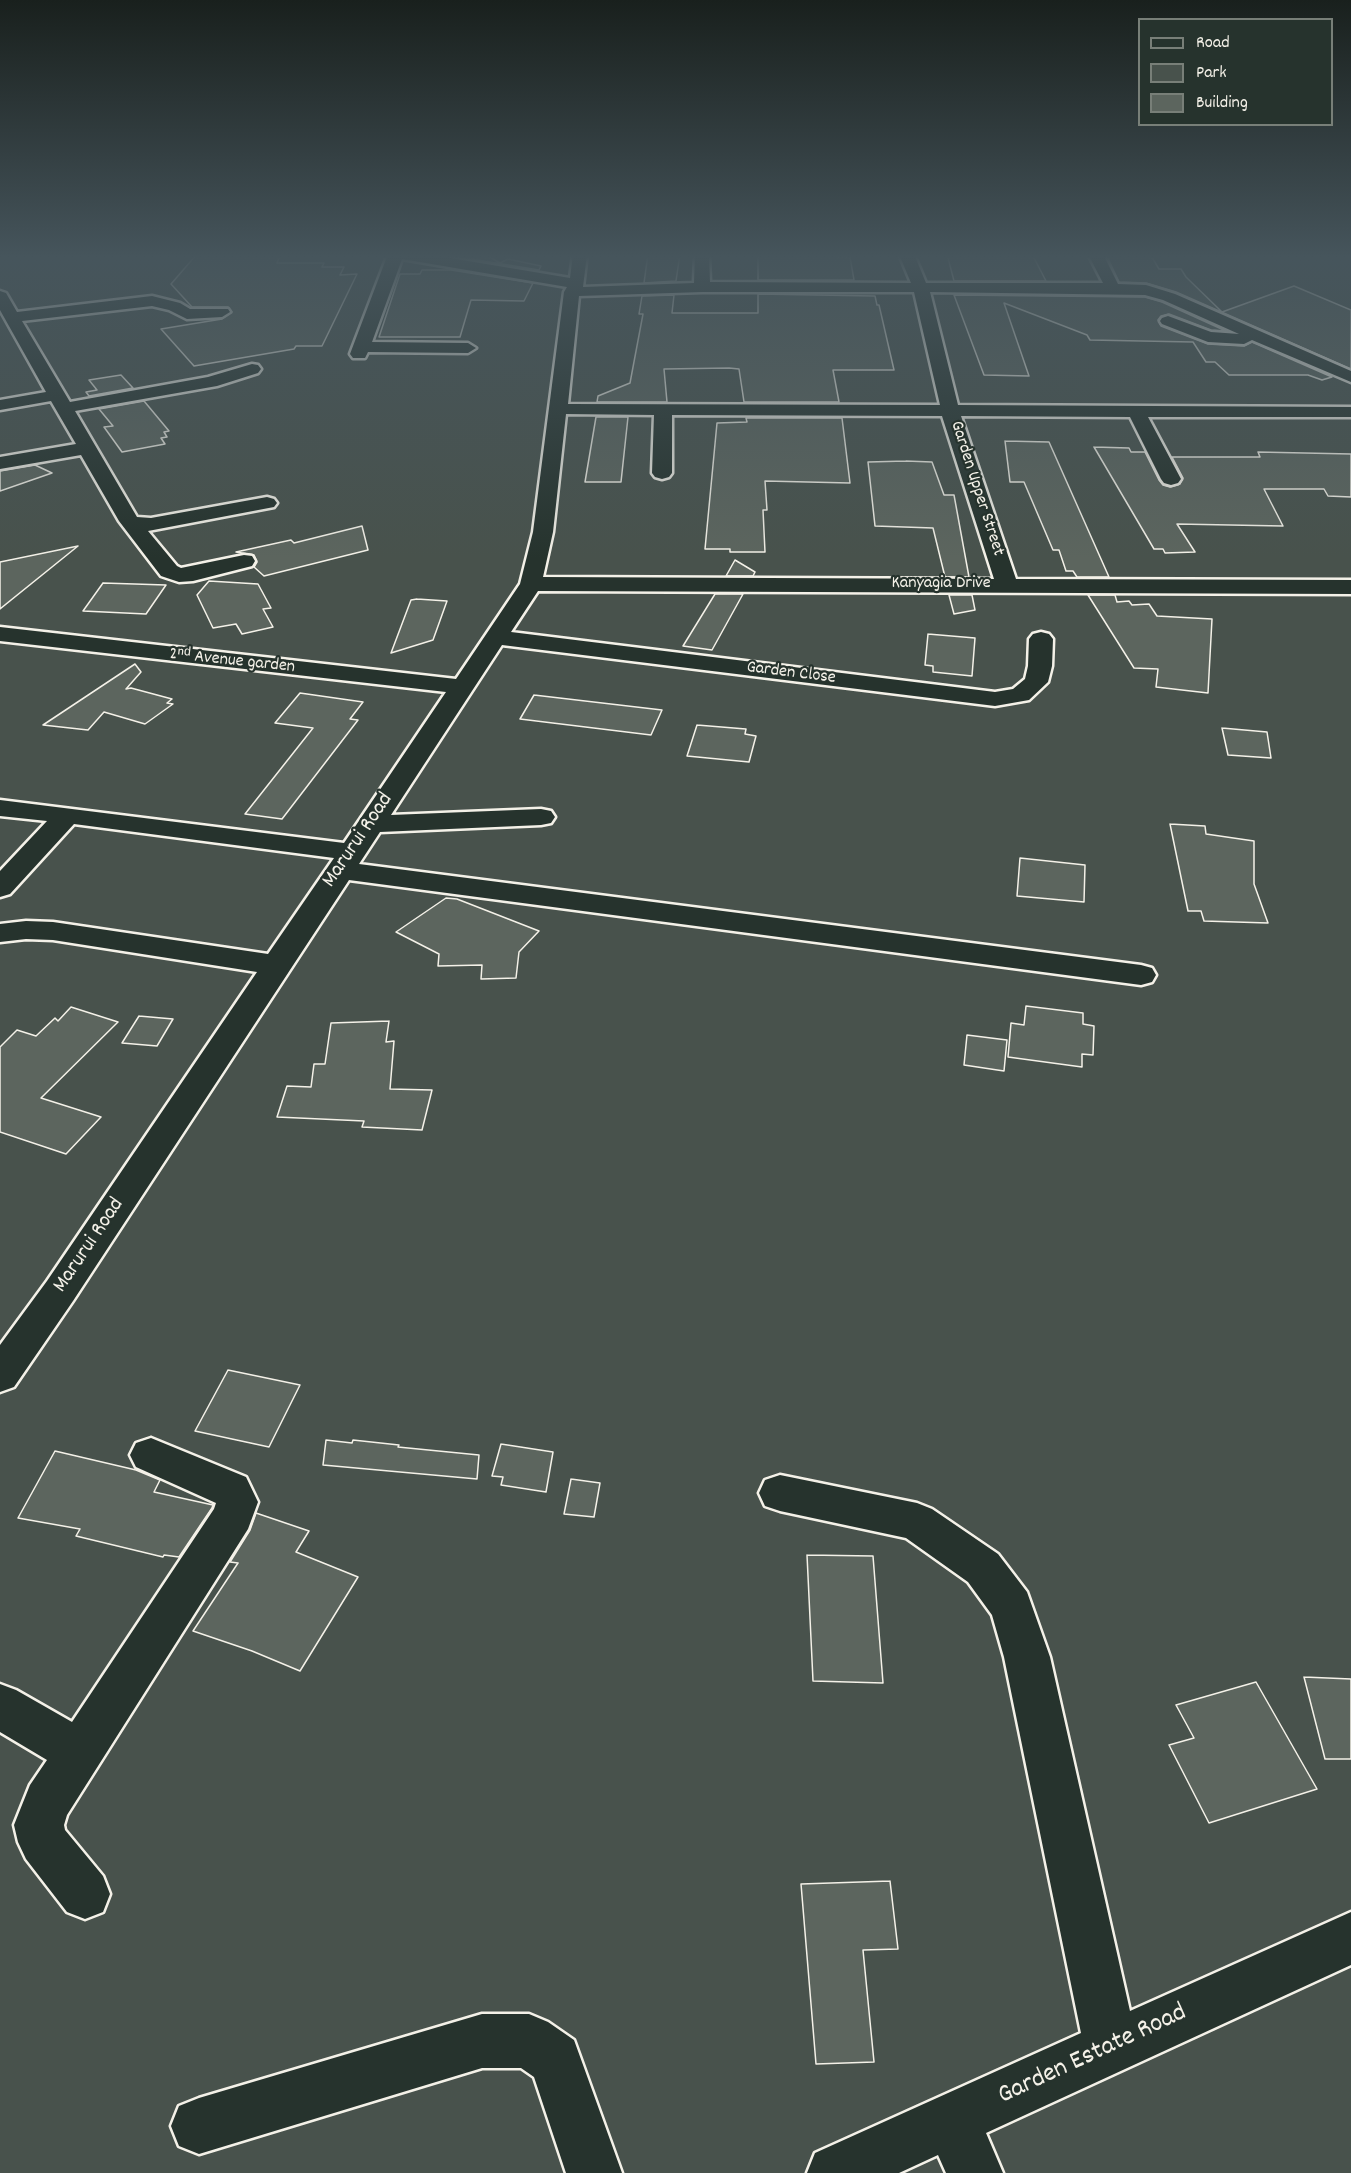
<!DOCTYPE html>
<html>
<head>
<meta charset="utf-8">
<style>
  body { margin:0 }
  #map { position:relative; width:1351px; height:2173px; overflow:hidden; background:#2e3b34; font-family:Dekko,sans-serif }
  canvas { display:block }
  .legend { position:absolute; left:1138px; top:18px; width:195px; height:108px; box-sizing:border-box; background:#26332d; border:2px solid #787f78; margin:0; padding:8px 10px; list-style:none; font-size:18px; color:#f4f1e8 }
  .legend li { display:flex; align-items:center; gap:12px; height:30px }
  .legend b { width:30px; border:2px solid #787f78 }
</style>
</head>
<body>
<div id="map">
<canvas width="1351" height="2173"></canvas>
<ul class="legend">
<li><b style="height:8px;background:#26332d"></b>Road</li>
<li><b style="height:16px;background:#48524c"></b>Park</li>
<li><b style="height:16px;background:#5c655e"></b>Building</li>
</ul>
</div>
<script>
const context = document.querySelector('canvas').getContext('2d');
context.lineJoin = 'round';
function fillPath(path, color) { context.fillStyle = color; context.fill(path, 'evenodd'); }
const poly = rows => new Path2D(rows.map(r => 'M' + r).join(''));
function stroke(path, color, width, dash) { context.strokeStyle = color; context.lineWidth = width; context.lineCap = dash ? 'butt' : 'round'; context.setLineDash(dash || []); context.stroke(path); }
function label(font, color, halo, rows, align = 'center') {
  context.font = font + ' Dekko,sans-serif'; context.lineWidth = 4.5; context.setLineDash([]); context.textBaseline = 'middle'; context.strokeStyle = halo; context.fillStyle = color; for (const [text, x, y, turn = 0] of rows) {
    context.save(); context.translate(x, y); context.rotate((+turn || 0) * Math.PI / 180); context.textAlign = isNaN(turn) ? turn : align; if (halo) context.strokeText(text, 0, 0); context.fillText(text, 0, 0); context.restore();
  }
}
fillPath(poly([
  [0,254,1351,254,1351,2173,0,2173]
]), '#48524c');
const building = poly([
  [197,254,280,256,277,263,324,263,322,267,344,267,340,275,357,274,322,346,296,346,294,349,194,366,161,329,222,319,232,312,228,307,192,307,171,284,197,254],
  [476,254,484,254,500,263,508,259,541,266,539,270,471,259,476,254],
  [648,254,680,254,676,281,644,283,648,254],
  [758,254,835,254,835,257,850,257,854,280,758,280,758,254],
  [947,254,1032,254,1046,281,954,281,947,254],
  [1106,254,1150,254,1159,269,1181,269,1186,277,1222,312,1294,286,1351,310,1351,369,1176,292,1146,283,1119,282,1106,254],
  [422,270,451,270,533,283,524,301,471,300,460,337,379,337,400,274,420,274,422,270],
  [758,294,875,296,877,305,879,305,894,370,833,370,839,402,744,402,739,369,729,368,664,369,667,402,597,402,598,396,630,383,643,314,639,314,642,296,674,295,672,313,758,313,758,294],
  [954,295,1145,297,1162,302,1226,331,1211,330,1169,314,1161,316,1158,320,1161,326,1208,344,1244,346,1252,342,1332,377,1322,380,1308,375,1229,375,1215,362,1206,362,1193,342,1090,340,1087,335,1004,303,1029,376,984,375,954,295],
  [121,375,133,388,89,396,86,392,97,390,89,380,121,375],
  [144,401,169,431,164,432,167,437,161,438,165,444,122,452,104,427,113,426,99,409,144,401],
  [596,417,628,417,621,482,585,482,596,417],
  [746,418,842,418,850,483,765,481,767,510,763,510,765,552,730,552,730,549,705,549,717,423,747,422,746,418],
  [1005,441,1049,442,1109,577,1077,577,1073,571,1066,571,1059,550,1053,550,1024,482,1010,482,1005,441],
  [1094,447,1129,448,1131,452,1145,452,1159,480,1163,485,1170,487,1180,484,1183,478,1172,457,1260,457,1258,452,1351,454,1351,497,1328,496,1324,489,1264,489,1283,526,1177,524,1195,552,1165,553,1163,549,1154,549,1094,447],
  [906,461,932,462,944,495,954,495,969,577,945,577,933,528,875,526,868,462,906,461],
  [35,465,52,473,0,491,0,471,35,465],
  [362,526,368,550,264,576,254,567,257,562,254,555,236,552,291,540,294,543,362,526],
  [78,546,0,609,0,562,78,546],
  [735,560,755,572,753,576,726,576,735,560],
  [209,581,258,584,271,608,263,609,273,627,242,634,236,624,213,628,197,595,209,581],
  [103,583,166,585,146,614,83,611,103,583],
  [715,594,743,594,712,650,683,646,715,594],
  [949,595,972,595,975,610,954,614,949,595],
  [1088,595,1115,595,1117,602,1129,601,1132,605,1149,604,1157,616,1212,619,1208,693,1156,687,1158,669,1134,668,1088,595],
  [417,599,447,601,433,640,391,653,411,600,417,599],
  [928,634,975,638,972,676,933,672,933,666,925,665,928,634],
  [135,664,141,672,126,689,131,688,172,699,167,703,173,704,145,724,104,712,88,730,43,725,135,664],
  [300,693,363,702,350,719,358,720,282,819,245,814,313,728,275,723,300,693],
  [534,695,662,710,651,735,520,719,534,695],
  [697,725,746,729,745,734,756,736,749,762,687,756,697,725],
  [1222,728,1267,732,1271,758,1228,755,1222,728],
  [1170,824,1205,826,1206,834,1254,841,1254,884,1268,923,1204,921,1201,911,1188,911,1170,824],
  [1020,858,1085,865,1084,902,1017,896,1020,858],
  [446,898,457,899,539,931,519,952,516,978,481,979,482,965,438,966,439,954,396,932,446,898],
  [1026,1006,1083,1013,1083,1024,1094,1026,1093,1055,1082,1054,1082,1067,1008,1057,1011,1023,1024,1025,1026,1006],
  [71,1007,118,1022,41,1098,101,1117,66,1154,0,1132,0,1047,17,1030,36,1036,55,1018,58,1021,71,1007],
  [139,1016,173,1019,157,1046,122,1043,139,1016],
  [389,1021,386,1042,394,1041,390,1089,432,1090,422,1130,362,1127,364,1121,277,1117,287,1086,311,1087,314,1064,325,1064,331,1023,389,1021],
  [967,1035,1007,1040,1004,1071,964,1065,967,1035],
  [228,1370,300,1385,269,1447,195,1431,228,1370],
  [326,1440,352,1443,353,1440,399,1445,398,1447,479,1455,477,1479,323,1465,326,1440],
  [501,1444,553,1452,546,1492,501,1485,503,1477,492,1476,501,1444],
  [55,1451,136,1470,160,1480,154,1492,213,1505,212,1508,179,1557,164,1555,163,1557,76,1536,80,1529,18,1518,55,1451],
  [571,1479,600,1483,594,1517,564,1514,571,1479],
  [256,1513,309,1531,296,1552,358,1577,300,1671,252,1651,193,1631,238,1563,230,1562,250,1530,256,1513],
  [807,1555,873,1556,883,1683,813,1681,807,1555],
  [1304,1677,1351,1679,1351,1759,1325,1759,1304,1677],
  [1256,1682,1317,1789,1209,1823,1169,1745,1194,1738,1176,1705,1256,1682],
  [890,1881,898,1949,863,1950,874,2062,816,2064,801,1884,890,1881]
]);
fillPath(building, '#5c655e');
stroke(building, '#f4f1e8', 1.5);
const minor = poly([
  [388,254,426,254,570,278,573,254,587,254,583,287,694,283,695,254,709,254,710,282,911,283,899,254,914,254,926,283,1103,283,1088,254,1103,254,1118,284,1146,285,1175,294,1351,371,1351,382,1252,340,1244,344,1208,342,1162,324,1160,321,1162,318,1168,316,1211,332,1239,334,1163,300,1145,295,930,292,958,405,1351,407,1351,417,1148,417,1181,479,1178,483,1171,485,1164,483,1161,479,1130,417,961,416,1016,579,1351,580,1351,594,538,591,511,632,995,692,1013,689,1025,679,1028,666,1029,639,1033,634,1041,632,1049,634,1053,639,1052,666,1048,682,1029,700,995,706,502,645,391,815,541,809,551,811,555,817,551,823,541,825,380,832,359,864,1141,965,1152,968,1156,975,1152,982,1141,985,349,880,73,1301,14,1387,0,1392,0,1345,47,1281,257,972,53,940,26,939,0,942,0,924,26,921,53,922,268,954,334,858,74,824,10,894,0,897,0,871,47,821,0,816,0,800,344,843,446,692,0,641,0,627,456,679,520,584,533,532,564,292,567,287,402,259,372,342,468,343,476,348,468,353,368,352,365,358,353,358,350,354,388,254],
  [702,292,914,292,940,405,568,404,579,296,702,292],
  [566,414,654,415,652,473,655,477,662,479,669,477,672,473,672,415,942,416,994,579,543,577,553,532,566,414],
  [0,291,6,293,17,312,152,296,180,303,190,309,228,309,230,312,222,317,187,319,169,310,152,306,22,321,70,402,208,377,252,364,258,365,261,369,258,373,217,386,75,411,137,517,151,518,267,497,274,499,277,503,274,507,148,531,177,566,181,568,244,555,252,556,255,561,252,566,193,581,179,582,161,576,119,521,81,455,0,469,0,457,76,444,51,401,0,410,0,400,46,392,0,310,0,291],
  [151,1438,246,1477,258,1502,248,1529,67,1815,64,1825,65,1830,103,1876,110,1894,103,1912,85,1919,67,1912,26,1859,18,1842,14,1825,30,1785,47,1760,0,1732,0,1684,16,1690,72,1722,214,1509,216,1503,136,1467,130,1455,136,1443,151,1438],
  [780,1475,917,1503,932,1509,998,1554,1027,1592,1050,1657,1130,2011,1351,1912,1351,1965,986,2133,1003,2173,946,2173,938,2155,899,2173,807,2173,815,2153,1081,2033,1004,1657,992,1615,968,1582,906,1538,780,1511,765,1506,759,1493,765,1480,780,1475],
  [482,2014,529,2014,548,2022,574,2040,622,2173,566,2173,534,2077,521,2068,482,2068,199,2154,179,2146,171,2126,179,2106,199,2098,482,2014]
]);
stroke(minor, '#f4f1e8', 5);
fillPath(minor, '#26332d');
const sky = context.createLinearGradient(0, 0, 0, 558);
sky.addColorStop(0, '#19201d');
sky.addColorStop(0.46, '#46555c');
sky.addColorStop(1, '#46555c00');
context.fillStyle = sky;
context.fillRect(0, 0, 1351, 558);
label('18px', '#f4f1e8', '#26332d', [
  ["Garden Upper Street",976,489,72],
  ["Kanyagia Drive",941,585],
  ["2ⁿᵈ Avenue garden",232,662,6],
  ["Garden Close",791,674,7]
]);
label('22px', '#f4f1e8', '#26332d', [
  ["Marurui Road",359,841,-56],
  ["Marurui Road",90,1246,-56]
]);
label('27px', '#f4f1e8', '#26332d', [
  ["Garden Estate Road",1093,2056,-25]
]);
</script>
</body>
</html>
